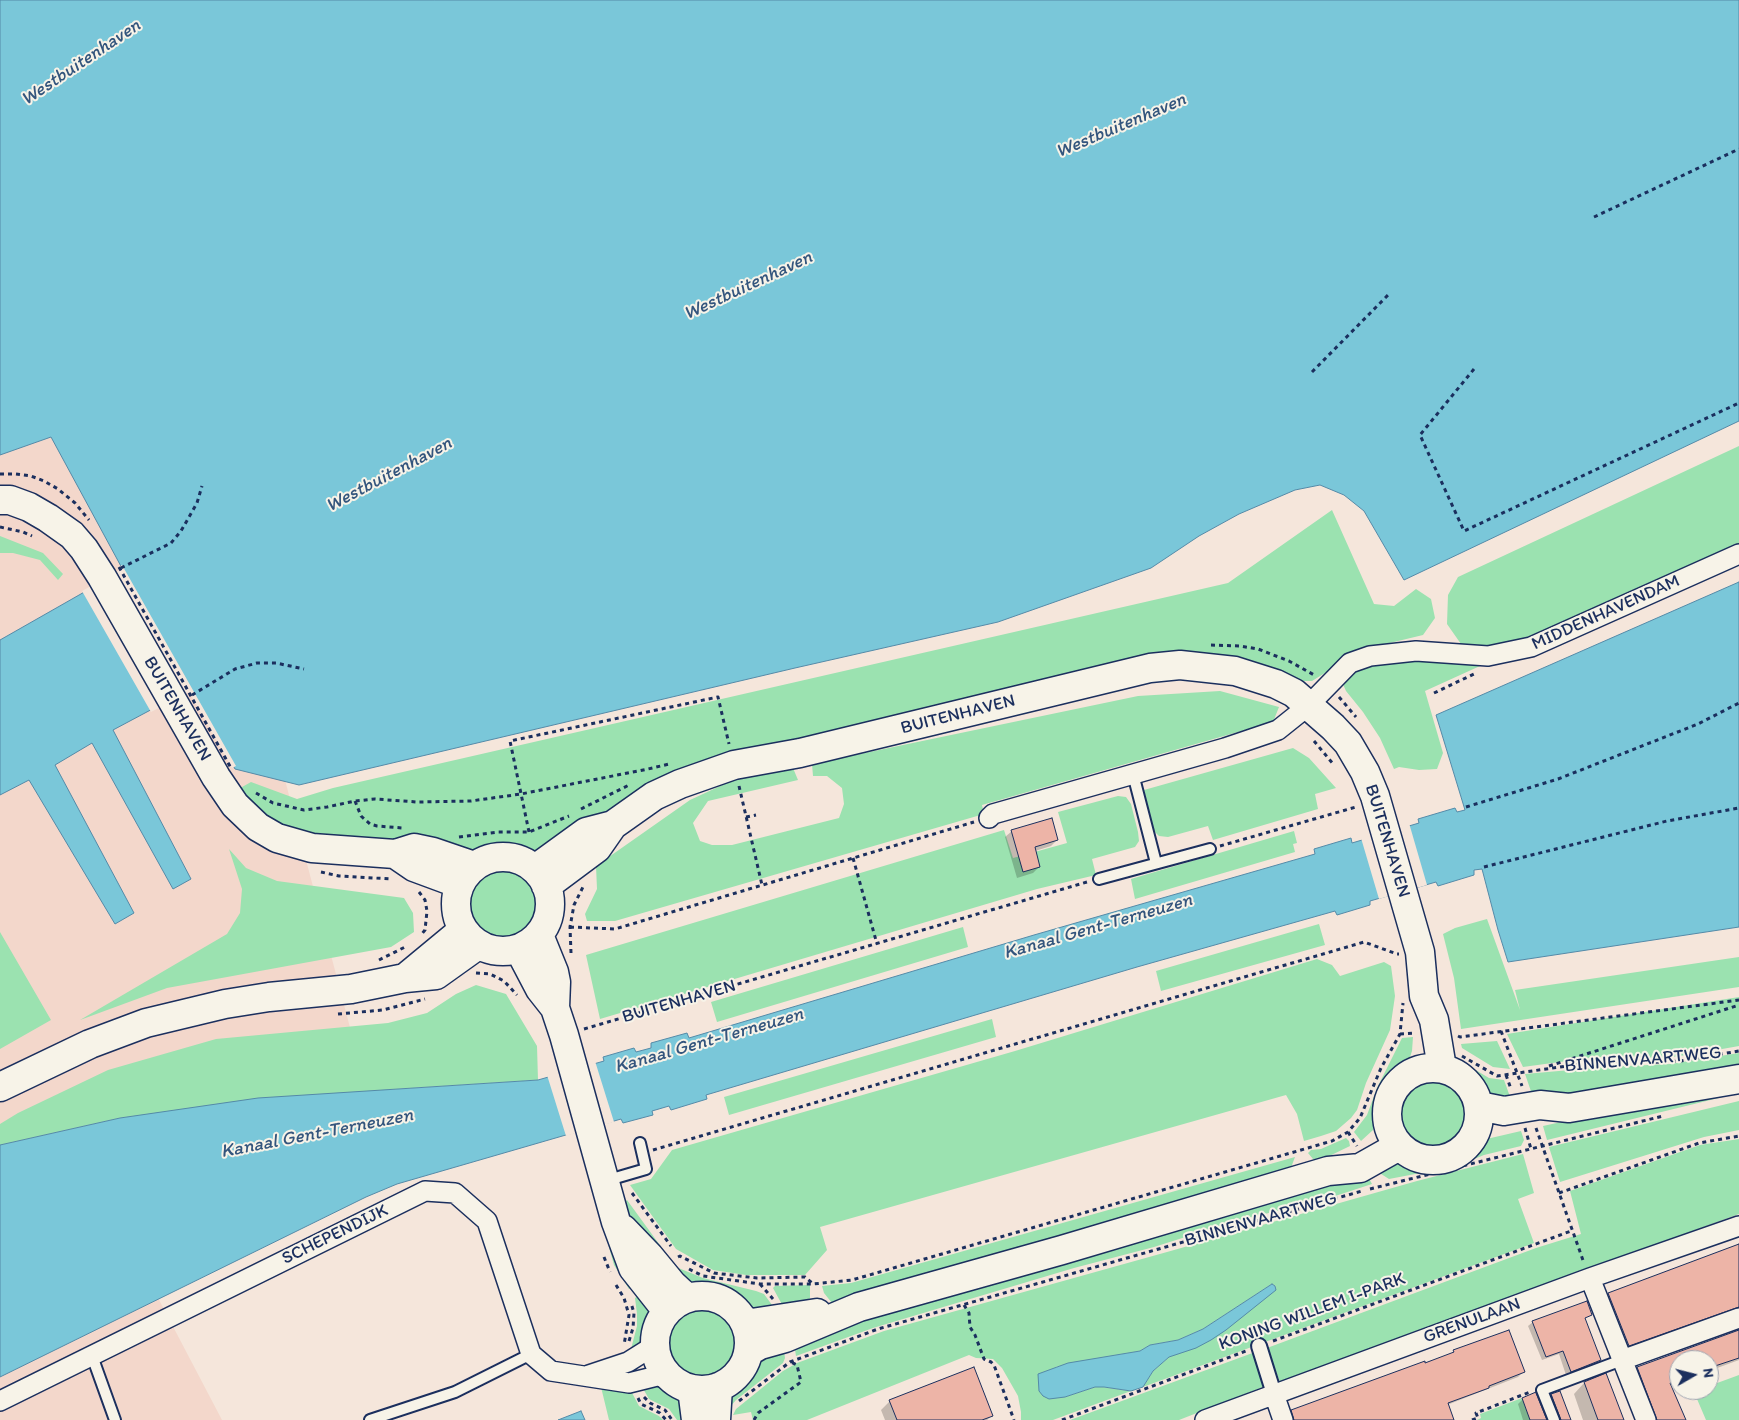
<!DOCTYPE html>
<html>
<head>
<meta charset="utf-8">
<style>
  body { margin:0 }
  #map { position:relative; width:1739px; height:1420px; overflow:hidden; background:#f5e6db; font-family:Itim,sans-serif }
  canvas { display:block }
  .north { position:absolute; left:1669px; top:1350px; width:50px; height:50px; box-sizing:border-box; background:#f7f3e8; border:1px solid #9fa5b1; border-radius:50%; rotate:82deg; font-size:14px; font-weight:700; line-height:20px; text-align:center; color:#1b2f5e }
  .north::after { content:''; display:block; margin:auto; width:18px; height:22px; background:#1b2f5e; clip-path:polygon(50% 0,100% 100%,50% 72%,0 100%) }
</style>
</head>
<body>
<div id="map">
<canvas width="1739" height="1420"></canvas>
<div class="north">N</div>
</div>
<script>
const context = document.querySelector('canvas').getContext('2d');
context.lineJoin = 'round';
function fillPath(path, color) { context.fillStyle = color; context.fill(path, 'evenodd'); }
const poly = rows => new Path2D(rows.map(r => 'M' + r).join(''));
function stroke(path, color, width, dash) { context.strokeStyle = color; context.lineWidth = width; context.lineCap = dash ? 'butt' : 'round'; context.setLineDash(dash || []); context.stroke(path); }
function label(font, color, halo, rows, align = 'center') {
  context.font = font + ' Itim,sans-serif'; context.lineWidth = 4; context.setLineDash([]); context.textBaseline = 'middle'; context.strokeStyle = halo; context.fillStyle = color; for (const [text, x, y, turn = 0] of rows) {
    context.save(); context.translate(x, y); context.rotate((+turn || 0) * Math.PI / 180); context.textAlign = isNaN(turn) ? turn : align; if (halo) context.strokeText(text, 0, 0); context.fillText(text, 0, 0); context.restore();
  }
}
fillPath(poly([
  [72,420,279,757,385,1161,125,1235,222,1420,0,1420,0,443]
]), '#f3d7cb');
fillPath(poly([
  [1739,446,1739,545,1647,587,1503,649,1461,644,1447,624,1448,595,1458,577],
  [1332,510,1374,604,1394,606,1416,589,1431,599,1435,618,1423,635,1344,654,1333,668,1312,681,1300,681,1233,659,686,769,549,850,529,853,460,853,315,839,273,826,235,791,251,782,297,799,333,788,1228,583],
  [0,536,43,553,63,574,58,580,40,560,13,553,0,553],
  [1396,660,1434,661,1480,666,1425,691,1443,753,1437,769,1419,770,1399,767,1394,769,1380,738,1363,712,1346,691,1342,682,1351,673,1362,668],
  [1220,691,1279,707,1273,722,982,805,984,814,615,921,587,921,585,914,597,889,596,866,690,800,731,781,793,768,798,780,708,801,693,823,700,841,712,845,732,845,839,818,844,804,842,788,827,776,813,776,812,764,1138,696],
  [1293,748,1309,758,1336,788,1315,794,1318,809,1213,840,1208,826,1168,837,1159,836,1154,831,1144,790],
  [1118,796,1126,797,1131,804,1138,832,1139,841,1135,847,1092,859,1096,875,1037,889,600,1019,586,955,1004,830,1013,858,1067,843,1058,812],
  [1294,831,1297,843,1293,844,1295,852,1135,899,1131,879],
  [229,849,246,868,277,881,404,898,413,913,414,932,391,947,167,988,80,1020,227,934,240,913,242,889],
  '470 904a33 33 0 1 1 66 0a33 33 0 1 1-66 0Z',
  [1487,919,1520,1010,1515,990,1739,957,1739,987,1461,1029,1454,978,1443,934,1455,928],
  [1319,924,1325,945,1161,991,1156,971],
  [963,927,968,947,717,1022,711,1002],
  [0,932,51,1020,0,1049],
  [1317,959,1332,965,1340,976,1384,962,1391,966,1395,996,1390,1030,1366,1083,1357,1110,1351,1118,1336,1131,1321,1136,1304,1141,1297,1114,1286,1095,820,1227,827,1250,805,1275,746,1275,713,1270,676,1249,630,1185,651,1179,672,1150,1015,1051],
  [476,985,506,994,537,1046,538,1080,398,1089,120,1118,0,1145,0,1124,18,1113,108,1070,216,1039,388,1023,427,1013,456,994],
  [1739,997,1739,1046,1694,1054,1665,1058,1596,1057,1523,1067,1507,1034],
  [992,1019,996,1037,729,1115,724,1097],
  [1413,1037,1412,1051,1408,1063,1400,1073,1388,1083,1382,1095,1373,1130,1361,1141,1354,1132,1367,1115,1377,1088,1402,1038],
  [1497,1041,1510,1069,1493,1067,1462,1048,1461,1044],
  [1452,1053,1459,1060,1489,1078,1504,1080,1513,1105,1482,1093,1477,1082,1465,1071,1454,1065],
  [1739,1053,1739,1066,1594,1094,1534,1100,1525,1074,1604,1067,1670,1064],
  '1399 1114a34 34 0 1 1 68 0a34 34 0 1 1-68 0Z',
  [1693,1093,1739,1093,1547,1140,1543,1126],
  [1739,1101,1739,1130,1704,1137,1560,1182,1549,1147],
  [1521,1131,1524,1140,1521,1146,1484,1155,1457,1166,1389,1179,1378,1172,1398,1159,1428,1168,1446,1166,1457,1162,1467,1154,1478,1141],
  [1346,1138,1349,1141,1350,1146,1319,1161,1313,1159,1308,1153,1311,1150,1321,1149],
  [1739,1139,1739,1214,1280,1382,1267,1348,1536,1248,1581,1234,1570,1191,1700,1145],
  [1523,1154,1534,1193,1518,1199,1534,1243,1143,1387,1153,1371,1169,1357,1276,1287,1272,1284,1203,1329,1178,1340,1150,1345,1140,1351,1056,1367,1065,1397,1095,1387,1104,1387,1131,1391,1053,1420,1021,1420,1021,1412,1018,1396,1002,1368,993,1359,976,1358,969,1355,807,1420,753,1420,751,1412,733,1415,736,1409,783,1371,797,1363,884,1331,1167,1252,1417,1181],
  [1295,1157,1289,1173,870,1294,832,1303,824,1293,822,1286,851,1283],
  [1365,1171,1372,1184,1326,1199,1236,1221,1154,1247,1074,1268,873,1328,796,1356,794,1343,835,1325],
  [627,1200,670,1259,662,1265,634,1228,622,1204],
  [600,1215,638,1284,629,1289,614,1265],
  [676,1267,703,1278,756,1291,764,1294,775,1309,746,1310,718,1293,691,1289],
  [810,1285,810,1298,804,1303,785,1310,773,1288,775,1286],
  [644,1292,654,1317,653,1326,646,1342,631,1349,637,1326,637,1314,635,1298],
  '669 1344a34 34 0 1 1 68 0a34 34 0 1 1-68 0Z',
  [784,1351,785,1358,783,1363,736,1400,730,1407,728,1394,743,1379,759,1357],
  [1258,1351,1264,1366,1263,1387,1179,1420,1070,1420],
  [1739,1375,1739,1420,1706,1420,1694,1392,1709,1390,1709,1386],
  [641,1385,666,1385,674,1389,680,1395,689,1420,677,1420,669,1409,649,1399],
  [601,1387,630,1389,639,1406,659,1416,663,1420,609,1420],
  [1522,1398,1530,1420,1477,1420,1481,1418,1480,1414]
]), '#9be2b0');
const water = poly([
  [0,0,1739,0,1739,421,1404,580,1364,511,1344,495,1320,485,1295,490,1239,514,1199,536,1151,568,998,622,795,668,299,785,235,769,190,689,113,730,191,879,173,889,92,743,55,765,134,913,115,924,29,780,0,795,0,640,123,570,51,437,0,455,0,0],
  [1739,582,1739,927,1508,962,1498,930,1482,869,1474,870,1474,875,1438,886,1436,882,1370,901,1370,905,1337,915,1335,911,1137,967,706,1095,707,1099,671,1110,669,1106,652,1111,653,1115,623,1123,621,1119,397,1184,366,1197,0,1377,0,1145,120,1118,258,1098,538,1080,604,1061,603,1057,634,1048,636,1052,651,1048,651,1043,687,1033,689,1038,1034,935,1315,854,1314,849,1351,838,1352,843,1419,823,1418,819,1455,808,1457,812,1465,810,1436,715,1739,582],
  [1272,1284,1275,1286,1276,1290,1226,1330,1211,1340,1196,1348,1169,1357,1153,1371,1143,1387,1131,1391,1104,1387,1095,1387,1065,1397,1049,1399,1043,1396,1039,1391,1038,1374,1068,1363,1140,1351,1150,1345,1178,1340,1203,1329,1272,1284],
  [581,1411,585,1420,558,1420,581,1411]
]);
fillPath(water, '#7ac7d9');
stroke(water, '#548aa8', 1);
fillPath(poly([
  [122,565,236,766,232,768,189,692,151,712,82,591,120,570,119,567],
  [1409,823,1427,885,1379,899,1361,838],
  [595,1061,614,1122,566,1136,547,1075]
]), '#f5e6db');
fillPath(poly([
  [1012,831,1057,840,1051,846,1035,851,1039,867,1033,873,1017,878,1005,837],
  [1739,1245,1739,1313,1624,1350,1604,1299,1609,1294],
  [1591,1314,1584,1319,1600,1360,1596,1364,1566,1375,1559,1354,1542,1360,1528,1326,1533,1322],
  [1739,1331,1739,1360,1709,1371,1709,1360,1679,1360,1679,1382,1670,1386,1684,1420,1651,1420,1633,1373,1638,1368],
  [1454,1351,1523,1372,1518,1377,1447,1405,1452,1420,1288,1420,1287,1416,1292,1411,1425,1364,1450,1355],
  [1584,1383,1622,1420,1583,1420,1574,1394],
  [1552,1395,1570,1420,1554,1420,1547,1400],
  [1523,1399,1545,1420,1523,1420,1518,1404],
  [890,1401,992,1415,987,1420,885,1420,881,1410]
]), '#0003');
const building = poly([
  [1052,818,1058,840,1035,847,1040,867,1023,872,1011,830,1052,818],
  [1739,1244,1739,1307,1629,1346,1608,1293,1739,1244],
  [1587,1301,1592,1315,1585,1318,1601,1360,1571,1372,1563,1351,1546,1357,1532,1321,1587,1301],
  [1509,1330,1525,1372,1489,1386,1489,1388,1448,1403,1454,1420,1294,1420,1291,1410,1425,1361,1425,1363,1454,1352,1453,1350,1509,1330],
  [1739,1330,1739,1358,1715,1366,1713,1360,1679,1360,1679,1380,1670,1383,1686,1420,1657,1420,1637,1367,1739,1330],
  [974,1367,993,1416,982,1420,897,1420,889,1400,974,1367],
  [1606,1373,1624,1420,1598,1420,1584,1382,1606,1373],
  [1560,1391,1571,1420,1561,1420,1551,1394,1560,1391],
  [1536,1392,1536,1393,1547,1420,1530,1420,1522,1398,1536,1392]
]);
fillPath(building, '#edb4a7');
stroke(building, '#1b2f5e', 1);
const service = poly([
  [1133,774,1156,863],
  [1099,879,1210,849],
  [605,1181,646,1169,640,1143],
  [92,1356,115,1420],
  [370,1420,455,1392,531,1354],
  [1554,1420,1542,1390,1622,1360]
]);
const pedestrian = poly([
  [1259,1346,1274,1394]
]);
const minor = poly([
  [989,818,993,814,1225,748,1278,730,1308,706,1350,663,1370,656,1416,651,1488,656,1531,647,1739,554],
  [1590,1278,1646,1420],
  [1622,1360,1739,1318],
  [589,1375,628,1362,655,1345],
  [1274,1394,1283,1420],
  [0,1401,425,1191,455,1193,487,1221,531,1354,551,1371,629,1383,657,1376,671,1378],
  [1205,1420,1590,1278,1739,1226]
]);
const secondary = poly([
  [0,500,10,500,29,507,48,518,72,535,84,549,102,577,216,777,235,805,258,827,277,838,312,848,395,854,414,848,433,852,474,866],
  [395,854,414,867,460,884],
  '456 904a47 47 0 1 1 94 0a47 47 0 1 1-94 0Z',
  [535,869,586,832,613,825,654,796,680,784,734,765,800,753,1150,668,1180,665,1235,671,1276,684,1294,693,1333,727,1348,743,1365,772,1375,796,1420,952,1424,996,1434,1020,1442,1068],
  [546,886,597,848,613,825],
  [539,935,554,972,556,982,555,1008],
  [519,949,540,989,555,1008,564,1035,616,1222,633,1268,667,1311],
  [405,978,463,930],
  '1387 1114a46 46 0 1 1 92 0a46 46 0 1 1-92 0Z',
  [0,1087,90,1044,146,1023,225,1004,269,997,351,989,405,978,436,975,478,945],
  [1479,1106,1504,1111,1540,1105,1569,1108,1739,1079],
  [623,1229,649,1256,672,1284,687,1298],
  '655 1343a47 47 0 1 1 94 0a47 47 0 1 1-94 0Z',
  [745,1324,817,1313],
  [748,1352,760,1345,785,1338,859,1307,1062,1250,1328,1171,1360,1168,1399,1146],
  [692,1389,696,1420],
  [716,1420,718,1387]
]);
stroke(service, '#1b2f5e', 14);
stroke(pedestrian, '#1b2f5e', 18);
stroke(minor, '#1b2f5e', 22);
stroke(secondary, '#1b2f5e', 31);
stroke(poly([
  [1594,217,1739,149],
  [1474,369,1420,435,1464,531,1739,403],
  [1312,372,1390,293],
  [0,474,16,474,31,476,44,481,58,489,75,503,89,520],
  [0,527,23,532,32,536],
  [121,568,171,543,181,531,197,503,202,486],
  [1211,645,1240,646,1258,649,1289,661,1316,676],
  [1434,693,1476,673],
  [192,695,235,669,257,663,276,663,304,669],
  [1339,697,1356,717],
  [1314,741,1334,765],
  [739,786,762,885],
  [256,793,273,803,304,810,327,807,355,801,375,799,417,802,471,801,521,794,648,769,669,764],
  [355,801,361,816,370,824,377,826,403,828],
  [1466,807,1558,779,1698,724,1739,703],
  [581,809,631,784],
  [746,817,756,815],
  [529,832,510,741,718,697,729,744],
  [459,837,498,832,529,832,569,816],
  [1220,846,1356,807],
  [853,858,877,944],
  [1484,867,1667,821,1739,808],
  [321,872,339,876,392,879],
  [419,892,425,900,427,911,425,930,421,935],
  [570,927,615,929,974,822],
  [571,953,570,927,574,905,584,885],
  [379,960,405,947],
  [476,973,490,974,504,981,517,995],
  [338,1014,383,1010,425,999],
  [584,1029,1087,882],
  [1501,1031,1522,1086],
  [1400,1034,1416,1033],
  [1458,1036,1460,1037,1739,1000],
  [1462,1056,1497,1076,1602,1061,1638,1063,1681,1061,1739,1051],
  [1549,1066,1739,1005],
  [1506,1075,1511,1089],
  [1525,1128,1531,1149],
  [1536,1128,1584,1263],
  [1348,1132,1357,1146],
  [653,1150,1364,942,1397,954,1399,954],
  [1370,1189,1663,1116],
  [632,1193,671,1246],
  [1559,1193,1699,1143,1739,1136],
  [604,1257,610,1272],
  [678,1257,680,1256,714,1273,757,1278,805,1277,812,1283],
  [689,1269,703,1276,760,1284,813,1284,852,1280,1332,1141,1348,1132,1360,1118,1381,1068,1400,1034,1403,1003],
  [760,1284,773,1299],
  [616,1285,624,1298,629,1315,624,1345],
  [964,1305,969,1313,970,1327,975,1335,984,1359,991,1362,994,1365,1014,1420],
  [629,1341,633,1328,634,1313,631,1303],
  [1273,1341,1571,1231],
  [644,1397,650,1403,665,1410,672,1420],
  [638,1398,641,1404,660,1413,666,1420],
  [739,1401,790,1362,878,1329,1362,1191],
  [754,1420,758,1413,801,1382,797,1365,791,1362],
  [1062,1420,1246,1351],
  [1472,1420,1478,1418,1476,1413,1530,1392]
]), '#1b2f5e', 3, [4, 4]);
stroke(service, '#f7f3e8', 10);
stroke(pedestrian, '#f7f3e8', 14);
stroke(minor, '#f7f3e8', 19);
stroke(secondary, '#f7f3e8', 28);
stroke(poly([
  [119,567,231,768]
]), '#1b2f5e', 3, [4, 4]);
label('18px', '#1b2f5e', '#f7f3e8', [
  ["MIDDENHAVENDAM",1606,613,-24],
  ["BUITENHAVEN",177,709,60],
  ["BUITENHAVEN",958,715,-14],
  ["BUITENHAVEN",1387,841,73],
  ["BUITENHAVEN",679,1002,-16],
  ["BINNENVAARTWEG",1643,1060,-5],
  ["BINNENVAARTWEG",1261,1220,-16],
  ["SCHEPENDIJK",335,1235,-26],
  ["KONING WILLEM I-PARK",1312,1312,-20],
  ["GRENULAAN",1472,1321,-20]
]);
label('italic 19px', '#33557d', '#f7f3e8', [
  ["Westbuitenhaven",81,63,-34],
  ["Westbuitenhaven",1121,126,-23],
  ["Westbuitenhaven",748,286,-25],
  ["Westbuitenhaven",389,475,-28],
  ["Kanaal Gent-Terneuzen",1098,927,-16],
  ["Kanaal Gent-Terneuzen",709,1041,-16],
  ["Kanaal Gent-Terneuzen",317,1134,-11]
]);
</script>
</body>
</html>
